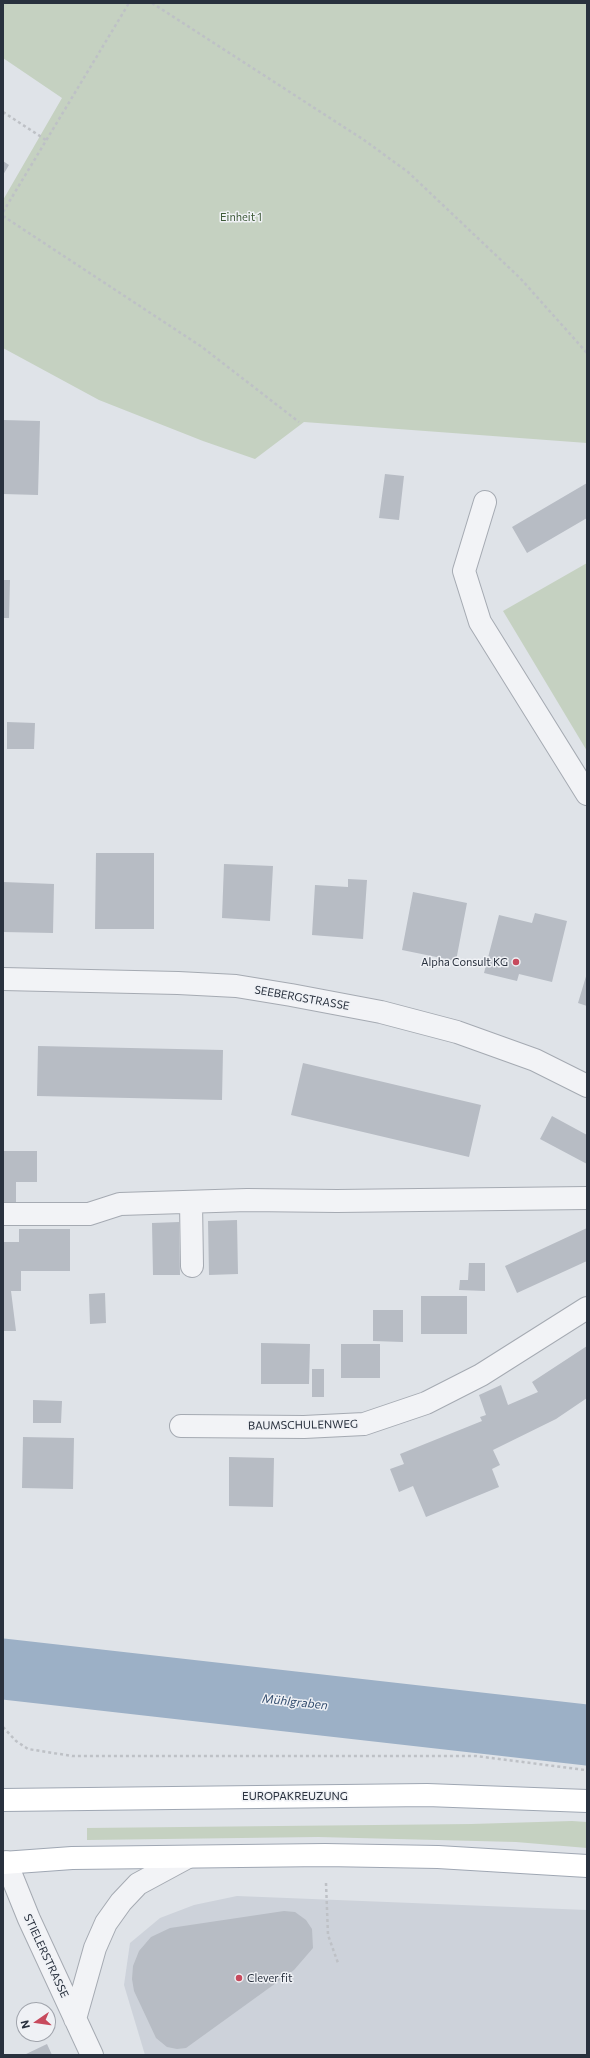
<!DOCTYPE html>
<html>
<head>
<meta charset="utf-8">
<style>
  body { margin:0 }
  #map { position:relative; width:590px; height:2058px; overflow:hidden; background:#dfe3e8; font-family:Commissioner,sans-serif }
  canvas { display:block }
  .frame { position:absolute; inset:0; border:4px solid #29313e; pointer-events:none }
  .north { position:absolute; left:16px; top:2002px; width:40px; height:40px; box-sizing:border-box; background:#eff1f5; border:1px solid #a0a4ac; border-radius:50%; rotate:257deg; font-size:11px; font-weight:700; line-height:16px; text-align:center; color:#29313e }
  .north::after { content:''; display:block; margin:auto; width:14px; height:18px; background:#c74a5d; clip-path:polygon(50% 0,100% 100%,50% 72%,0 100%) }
</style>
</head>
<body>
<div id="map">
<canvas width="590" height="2058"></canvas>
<div class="frame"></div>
<div class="north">N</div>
</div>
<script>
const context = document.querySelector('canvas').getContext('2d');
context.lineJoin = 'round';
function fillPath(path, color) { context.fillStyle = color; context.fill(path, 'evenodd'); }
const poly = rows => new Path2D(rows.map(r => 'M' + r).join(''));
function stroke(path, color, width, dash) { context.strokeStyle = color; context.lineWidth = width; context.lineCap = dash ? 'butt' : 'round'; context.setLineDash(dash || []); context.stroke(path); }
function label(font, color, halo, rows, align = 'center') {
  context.font = font + ' Commissioner,sans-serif'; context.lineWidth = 3; context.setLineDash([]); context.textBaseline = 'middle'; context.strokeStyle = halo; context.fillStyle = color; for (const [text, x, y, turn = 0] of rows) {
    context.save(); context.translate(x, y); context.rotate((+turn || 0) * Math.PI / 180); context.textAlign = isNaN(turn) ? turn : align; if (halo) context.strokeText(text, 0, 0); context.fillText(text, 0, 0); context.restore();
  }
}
fillPath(poly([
  [237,1896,587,1910,587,2055,145,2055,124,1985,130,1943,160,1918,194,1905]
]), '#cdd2da');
fillPath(poly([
  [3,3,587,3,587,443,304,422,255,459,203,441,99,400,3,348,3,200,62,98,3,58],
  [587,563,587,751,503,611],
  [572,1821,587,1822,587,1848,516,1842,318,1837,87,1840,87,1828,471,1824]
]), '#c5d1c1');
stroke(poly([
  [3,1669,587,1735]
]), '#9cb0c6', 61);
fillPath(poly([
  [3,161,9,165,3,175],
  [3,420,40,421,38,495,3,494],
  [385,474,404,476,399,520,379,518],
  [587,483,587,518,527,553,512,527],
  [3,580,10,580,9,618,3,618],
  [7,722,35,723,34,749,7,749],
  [96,853,154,853,154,929,95,929],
  [224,864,273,866,270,921,222,918],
  [348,879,367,880,363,939,312,935,315,885,348,887],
  [3,882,54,884,53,933,3,932],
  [413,892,467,903,456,961,402,950],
  [535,913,567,921,552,982,519,974,517,981,484,973,499,915,532,923],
  [587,973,587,1006,578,1003],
  [38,1046,223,1050,222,1100,37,1096],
  [303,1063,481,1105,469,1157,291,1115],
  [552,1116,587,1135,587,1164,540,1139],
  [3,1151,37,1151,37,1182,16,1182,16,1205,3,1205],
  [237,1220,238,1274,209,1275,208,1221],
  [179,1222,180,1275,153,1275,152,1223],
  [587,1228,587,1261,517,1293,505,1266],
  [19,1229,70,1229,70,1271,21,1271,21,1291,11,1291,16,1331,3,1331,3,1242,19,1242],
  [469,1263,485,1263,485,1291,459,1290,460,1280,468,1280],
  [105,1293,106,1323,90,1324,89,1294],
  [421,1296,467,1296,467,1334,421,1334],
  [373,1310,403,1310,403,1342,373,1341],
  [261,1343,310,1344,309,1384,261,1384],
  [341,1344,380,1344,380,1378,341,1378],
  [587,1346,587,1398,556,1419,493,1450,500,1465,492,1469,499,1487,426,1517,413,1486,399,1492,390,1469,404,1464,400,1454,482,1421,480,1417,486,1415,479,1395,501,1385,508,1405,538,1392,532,1382],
  [312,1369,324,1369,324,1397,312,1397],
  [33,1400,62,1401,61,1423,33,1423],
  [23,1437,74,1438,73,1489,22,1488],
  [229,1457,274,1458,273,1507,229,1506],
  [284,1911,295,1912,306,1920,312,1929,313,1948,294,1970,186,2048,177,2049,167,2047,156,2038,134,1991,132,1979,133,1966,139,1951,151,1937,170,1928],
  [47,2044,52,2055,24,2055]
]), '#b7bcc4');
const minor = poly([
  [485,502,464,571,480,622,587,794],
  [3,979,178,983,236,986,291,995,381,1012,457,1032,535,1060,587,1086],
  [191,1202,192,1266],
  [3,1214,89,1214,120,1204,247,1200,337,1201,587,1198],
  [181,1426,304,1427,364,1424,426,1403,481,1375,587,1308],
  [6,1862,29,1919,92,2055],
  [75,2019,95,1948,106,1923,121,1902,138,1884,188,1857]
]);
const major = poly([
  [3,1800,427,1795,587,1801],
  [3,1863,72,1858,325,1855,438,1857,587,1866]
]);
stroke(minor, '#a5aab2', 24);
stroke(major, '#9fa7b3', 24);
stroke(poly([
  [152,3,364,140,408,172,520,278,587,353],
  [3,112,46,140],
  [3,212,129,3],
  [3,216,202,347,299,422],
  [3,1727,16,1741,28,1749,72,1756,476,1756,585,1770],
  [326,1883,328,1935,338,1963]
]), '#bec1c6', 2.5, [3, 3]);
stroke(minor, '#f2f3f6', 22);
stroke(major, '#fff', 22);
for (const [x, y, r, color] of [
  [516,962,4,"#c74a5d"],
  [239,1978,4,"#c74a5d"]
]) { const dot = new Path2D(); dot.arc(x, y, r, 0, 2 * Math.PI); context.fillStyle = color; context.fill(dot); stroke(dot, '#eff1f5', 1.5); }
label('11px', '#3d5937', '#eff1f5', [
  ["Einheit 1",241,217]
]);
label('11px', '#29313e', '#eff1f5', [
  ["Alpha Consult KG",508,962],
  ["Clever fit",247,1978,"left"]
], 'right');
label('11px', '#29313e', '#eff1f5', [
  ["SEEBERGSTRASSE",302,998,10],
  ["BAUMSCHULENWEG",303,1425,-1],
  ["EUROPAKREUZUNG",295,1796],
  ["STIELERSTRASSE",46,1956,65]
]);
label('italic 12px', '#354f70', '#eff1f5', [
  ["Mühlgraben",295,1702,6]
]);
</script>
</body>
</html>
